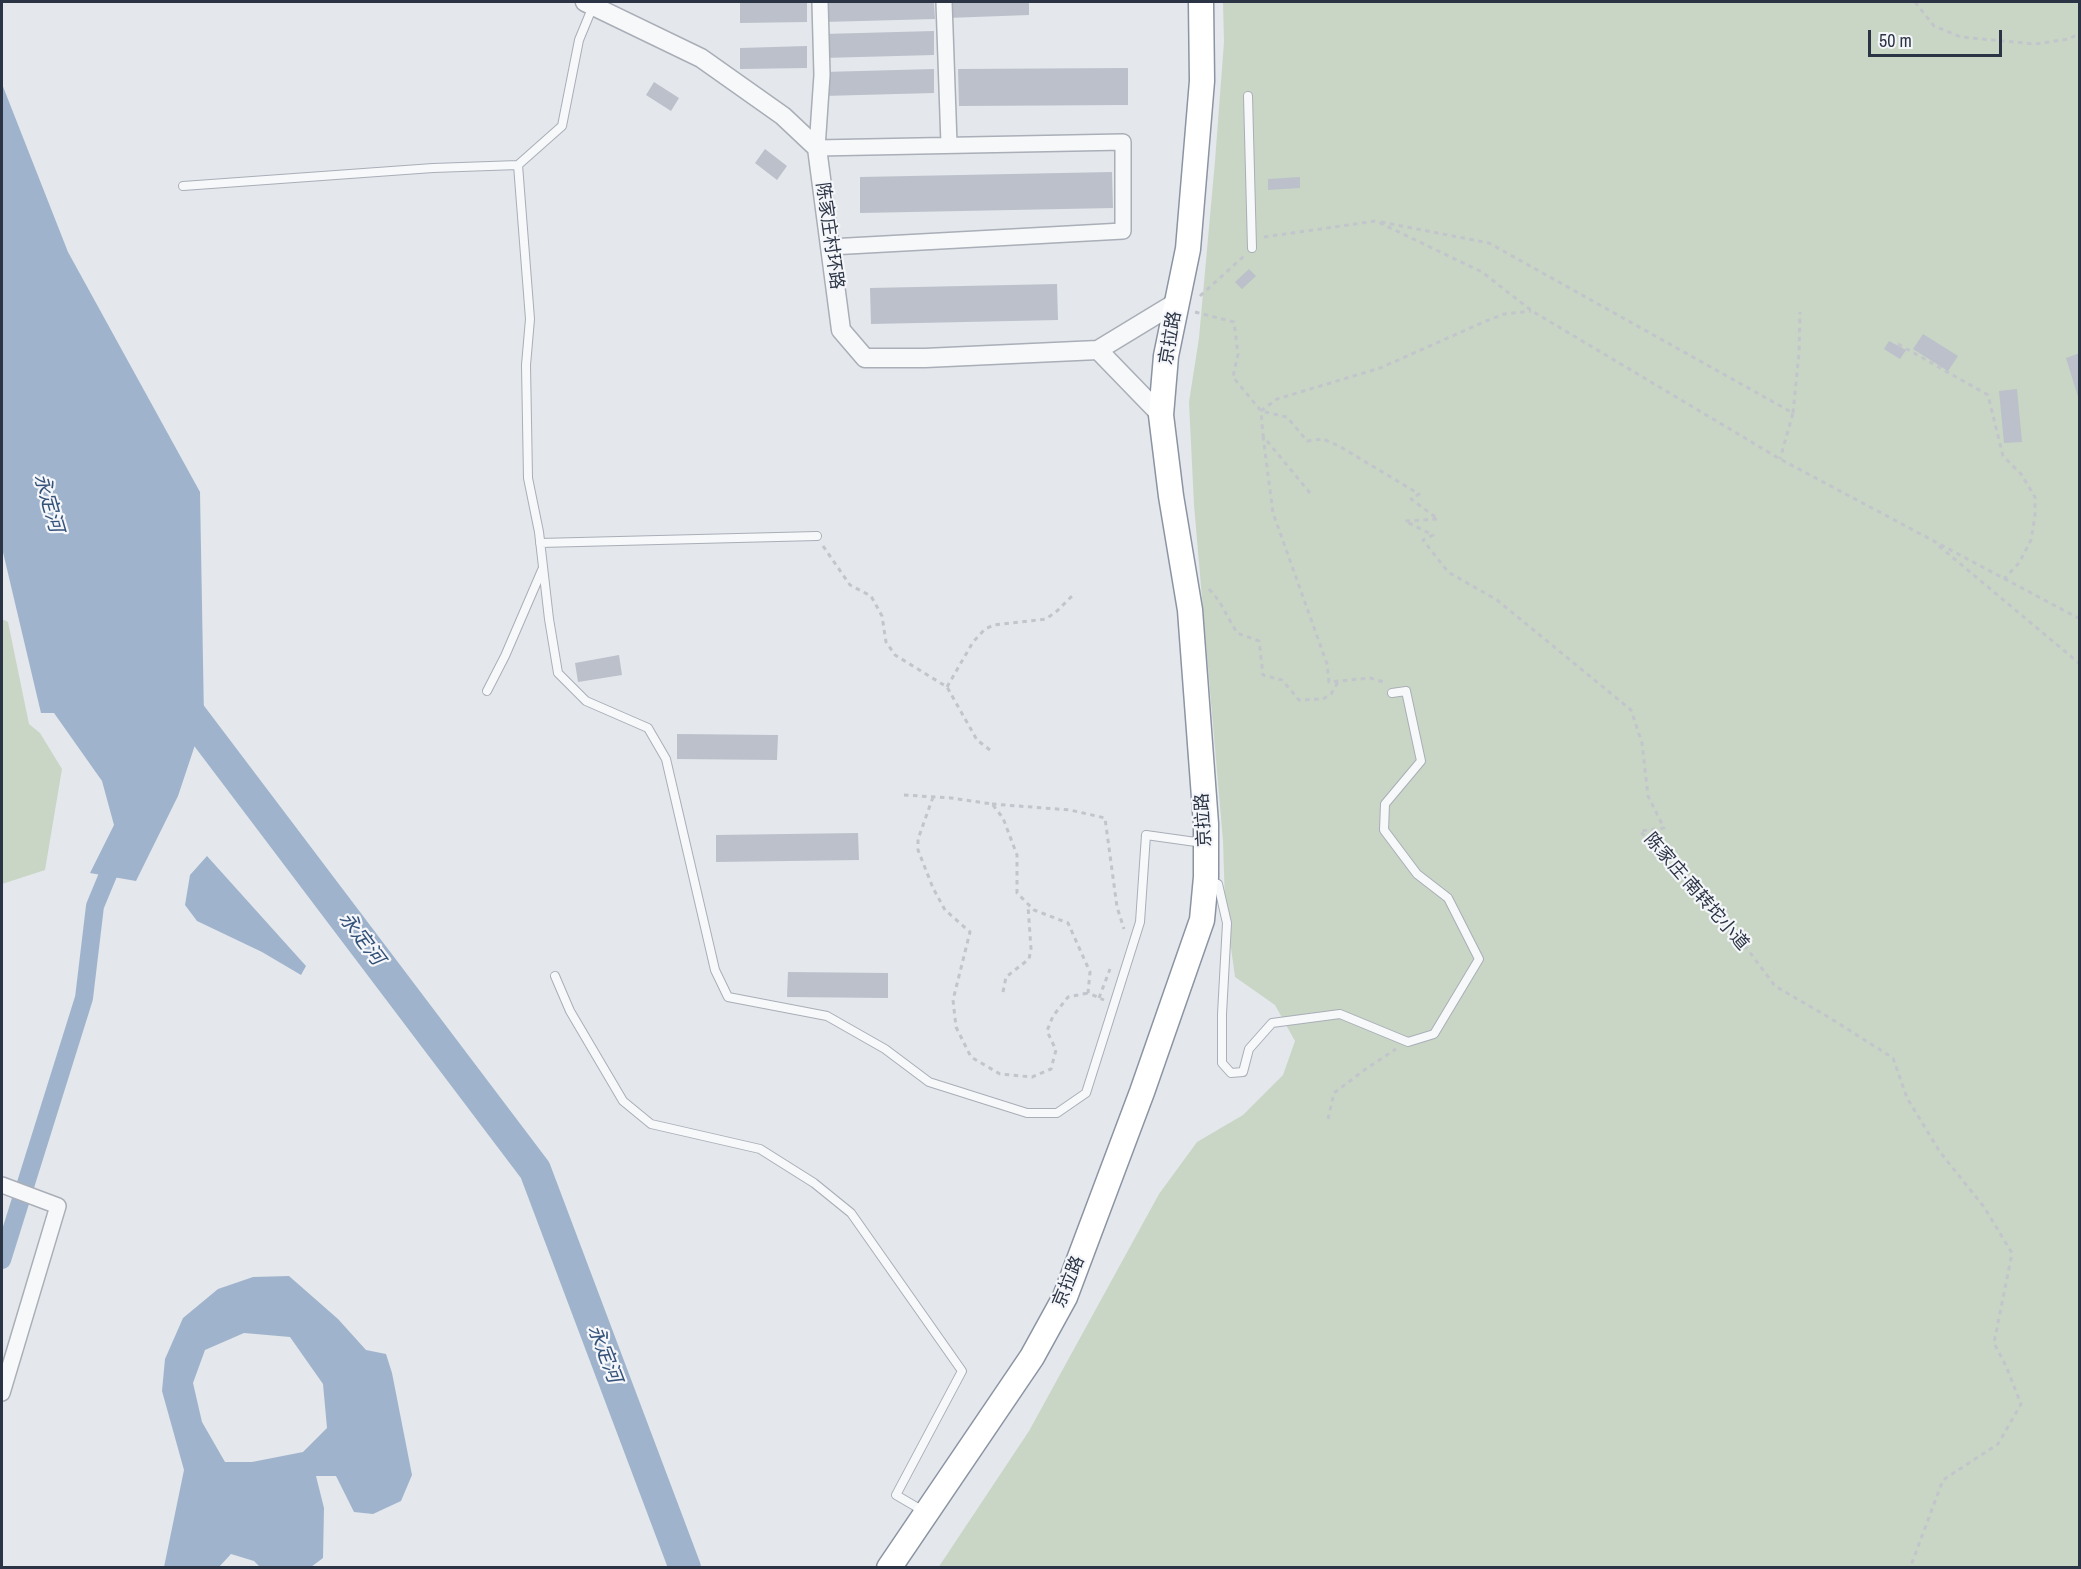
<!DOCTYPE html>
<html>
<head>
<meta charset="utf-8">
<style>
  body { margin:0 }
  #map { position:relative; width:2081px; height:1569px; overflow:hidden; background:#e4e7ec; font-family:"Archivo Narrow",sans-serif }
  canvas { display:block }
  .frame { position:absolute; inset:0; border:3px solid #2b3445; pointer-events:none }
  .scale { position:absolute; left:1868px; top:30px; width:134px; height:27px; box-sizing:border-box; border:3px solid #2b3445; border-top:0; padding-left:8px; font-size:18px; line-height:21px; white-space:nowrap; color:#2b3445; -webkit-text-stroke:4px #f4f6f9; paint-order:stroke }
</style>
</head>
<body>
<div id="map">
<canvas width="2081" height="1569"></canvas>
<div class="frame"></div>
<div class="scale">50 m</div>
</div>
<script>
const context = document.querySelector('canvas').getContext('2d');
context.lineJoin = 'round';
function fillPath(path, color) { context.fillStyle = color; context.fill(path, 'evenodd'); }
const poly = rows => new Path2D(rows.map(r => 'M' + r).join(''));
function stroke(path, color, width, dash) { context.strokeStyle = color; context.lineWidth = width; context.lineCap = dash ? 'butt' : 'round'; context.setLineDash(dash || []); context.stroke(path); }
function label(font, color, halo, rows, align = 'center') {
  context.font = font + ' "Archivo Narrow","Noto Sans SC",sans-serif'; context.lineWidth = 4.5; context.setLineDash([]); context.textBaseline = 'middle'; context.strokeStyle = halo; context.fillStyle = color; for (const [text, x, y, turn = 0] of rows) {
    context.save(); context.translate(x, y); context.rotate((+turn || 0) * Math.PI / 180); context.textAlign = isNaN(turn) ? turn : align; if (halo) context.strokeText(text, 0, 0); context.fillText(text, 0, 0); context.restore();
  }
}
fillPath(poly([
  [1223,2,2079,2,2079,1567,938,1568,1029,1431,1159,1194,1197,1142,1243,1115,1283,1075,1295,1041,1275,1005,1235,977,1225,904,1223,841,1194,505,1189,402,1199,338,1215,161,1224,42],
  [2,619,8,622,29,724,40,733,62,769,45,870,2,884]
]), '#c9d6c5');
fillPath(poly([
  [2,84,68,252,200,492,204,718,178,796,136,881,90,873,114,825,102,781,54,713,41,713,2,548],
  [207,856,306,966,301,975,262,952,197,921,185,905,190,875],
  [289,1276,338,1319,366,1350,386,1354,392,1373,412,1475,401,1501,373,1514,354,1512,336,1476,316,1476,324,1508,323,1558,311,1567,260,1567,254,1561,231,1554,219,1567,164,1567,184,1470,162,1391,165,1359,183,1318,218,1289,253,1277],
  [244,1333,290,1337,323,1384,327,1428,303,1452,252,1462,225,1462,202,1422,193,1383,205,1350]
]), '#9fb4cc');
stroke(poly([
  [2,1260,84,998,95,906,117,853]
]), '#9fb4cc', 18);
stroke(poly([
  [175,694,535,1170,685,1568]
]), '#9fb4cc', 32);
fillPath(poly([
  [740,2,807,2,807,22,740,23],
  [823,2,934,2,935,19,824,22],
  [946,2,1029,2,1029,15,947,18],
  [934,31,934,55,823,58,823,34],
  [807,46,807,68,740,69,740,48],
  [1128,68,1128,105,959,106,958,69],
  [934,69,934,93,823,96,823,72],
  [654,82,679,98,671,111,646,95],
  [765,149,787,166,777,180,755,163],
  [1112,172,1113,208,860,213,860,177],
  [1300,177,1300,188,1268,190,1268,179],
  [1249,269,1256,276,1242,289,1235,282],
  [1057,284,1058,320,871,324,870,288],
  [1923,334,1958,356,1948,371,1913,349],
  [1889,341,1906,350,1900,359,1884,349],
  [2080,353,2080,400,2079,400,2066,358],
  [2017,389,2022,442,2004,443,1999,391],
  [619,655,622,675,578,682,575,663],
  [677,734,778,735,777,760,677,759],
  [858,833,859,860,716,862,716,835],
  [788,972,888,973,888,998,787,997]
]), '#bbc0ca');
const service = poly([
  [593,6,579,40,562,126,518,165,530,319,526,365,528,478,539,532,549,619,558,673,586,701,648,728,666,759,715,970,728,997,827,1016,885,1049,929,1082,1027,1113,1057,1113,1086,1093,1105,1033,1140,922,1146,835,1203,843],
  [1248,96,1252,248],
  [183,186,433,168,518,165],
  [540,543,817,536],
  [487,691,505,656,542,570],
  [1210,880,1218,884,1227,923,1222,1014,1222,1063,1231,1073,1243,1072,1249,1049,1272,1023,1340,1014,1408,1042,1434,1034,1479,959,1448,898,1417,874,1384,830,1385,804,1421,761,1406,691,1392,693],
  [555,976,570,1011,623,1101,651,1124,760,1149,814,1183,851,1213,962,1371,896,1495,925,1512]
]);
const minor = poly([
  [820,2,822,75,817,148,1123,142,1123,231,830,247],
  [944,2,949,144],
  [2,1185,58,1206,2,1393]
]);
const tertiary = poly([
  [585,2,701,58,783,116,817,148,841,330,865,358,925,358,1098,350],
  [1161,415,1098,350,1177,302]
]);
const trunk = poly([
  [889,1568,1032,1357,1065,1297,1142,1092,1202,920,1206,877,1206,824,1190,610,1171,496,1161,415,1166,356,1188,249,1202,81,1201,2]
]);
stroke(service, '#a9aeb7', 10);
stroke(minor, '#a9aeb7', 18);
stroke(tertiary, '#a9aeb7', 21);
stroke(trunk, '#8b94a3', 27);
stroke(poly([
  [1915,2,1934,26,1961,37,2035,44,2069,39,2080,33],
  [1381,222,1489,243,1793,413,1780,459],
  [1264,237,1376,221,1482,272,1532,311,1780,459,2080,619],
  [1200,296,1244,256],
  [1195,312,1234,322,1238,354,1233,377,1261,411,1287,417,1307,441,1323,439,1339,446,1419,494,1411,499,1438,519,1405,521,1433,535,1423,540,1448,572,1497,600,1631,710,1642,743,1648,796,1664,828,1640,831,1739,938,1775,986,1830,1018,1893,1058,1907,1098,1940,1152,1984,1207,2012,1253,1994,1343,2006,1366,2021,1404,1998,1444,1943,1480,1910,1568],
  [1898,344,1988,395,2003,456,2021,474,2035,497,2035,516,2031,540,2019,563,2004,579],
  [1793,413,1799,353,1800,312],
  [1263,436,1273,513,1327,664,1329,682,1370,678,1387,683],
  [1310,493,1263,436,1261,411,1277,399,1380,368,1486,321,1504,314,1531,311],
  [823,546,850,585,871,596,882,616,886,642,895,655,947,687,977,740,990,750],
  [1939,546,2080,664],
  [1209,589,1219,601,1237,633,1259,641,1263,675,1282,680,1299,700,1323,699,1331,694,1338,682],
  [947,687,973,642,985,629,994,625,1046,619,1057,611,1073,595],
  [904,795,951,798,992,804,1003,818,1017,855,1017,893,1034,910,1068,923,1090,972,1088,993,1104,1000],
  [933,797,918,839,918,850,933,888,945,910,970,932,953,1000,956,1027,971,1057,1000,1074,1032,1077,1051,1069,1056,1050,1047,1031,1053,1016,1068,997,1088,993],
  [992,804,1070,810,1105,818,1117,907,1124,929],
  [1003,992,1006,977,1029,959,1031,949,1028,906],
  [1099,998,1110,969],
  [1328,1119,1334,1093,1367,1068,1396,1049]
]), '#c2c5cb', 3, [4.5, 4.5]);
stroke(service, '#f7f8fa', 8);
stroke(minor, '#f7f8fa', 15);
stroke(tertiary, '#f7f8fa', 18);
stroke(trunk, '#fff', 24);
label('18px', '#2b3445', '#f4f6f9', [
  ["陈家庄村环路",829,236,82],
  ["京拉路",1171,338,-80],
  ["京拉路",1204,820,-93],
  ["陈家庄·南转坨小道",1696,892,49],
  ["京拉路",1069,1282,-67]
]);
label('italic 20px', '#34527a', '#f4f6f9', [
  ["永定河",48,503,74],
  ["永定河",361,939,53],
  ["永定河",604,1354,69]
]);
</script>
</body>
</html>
